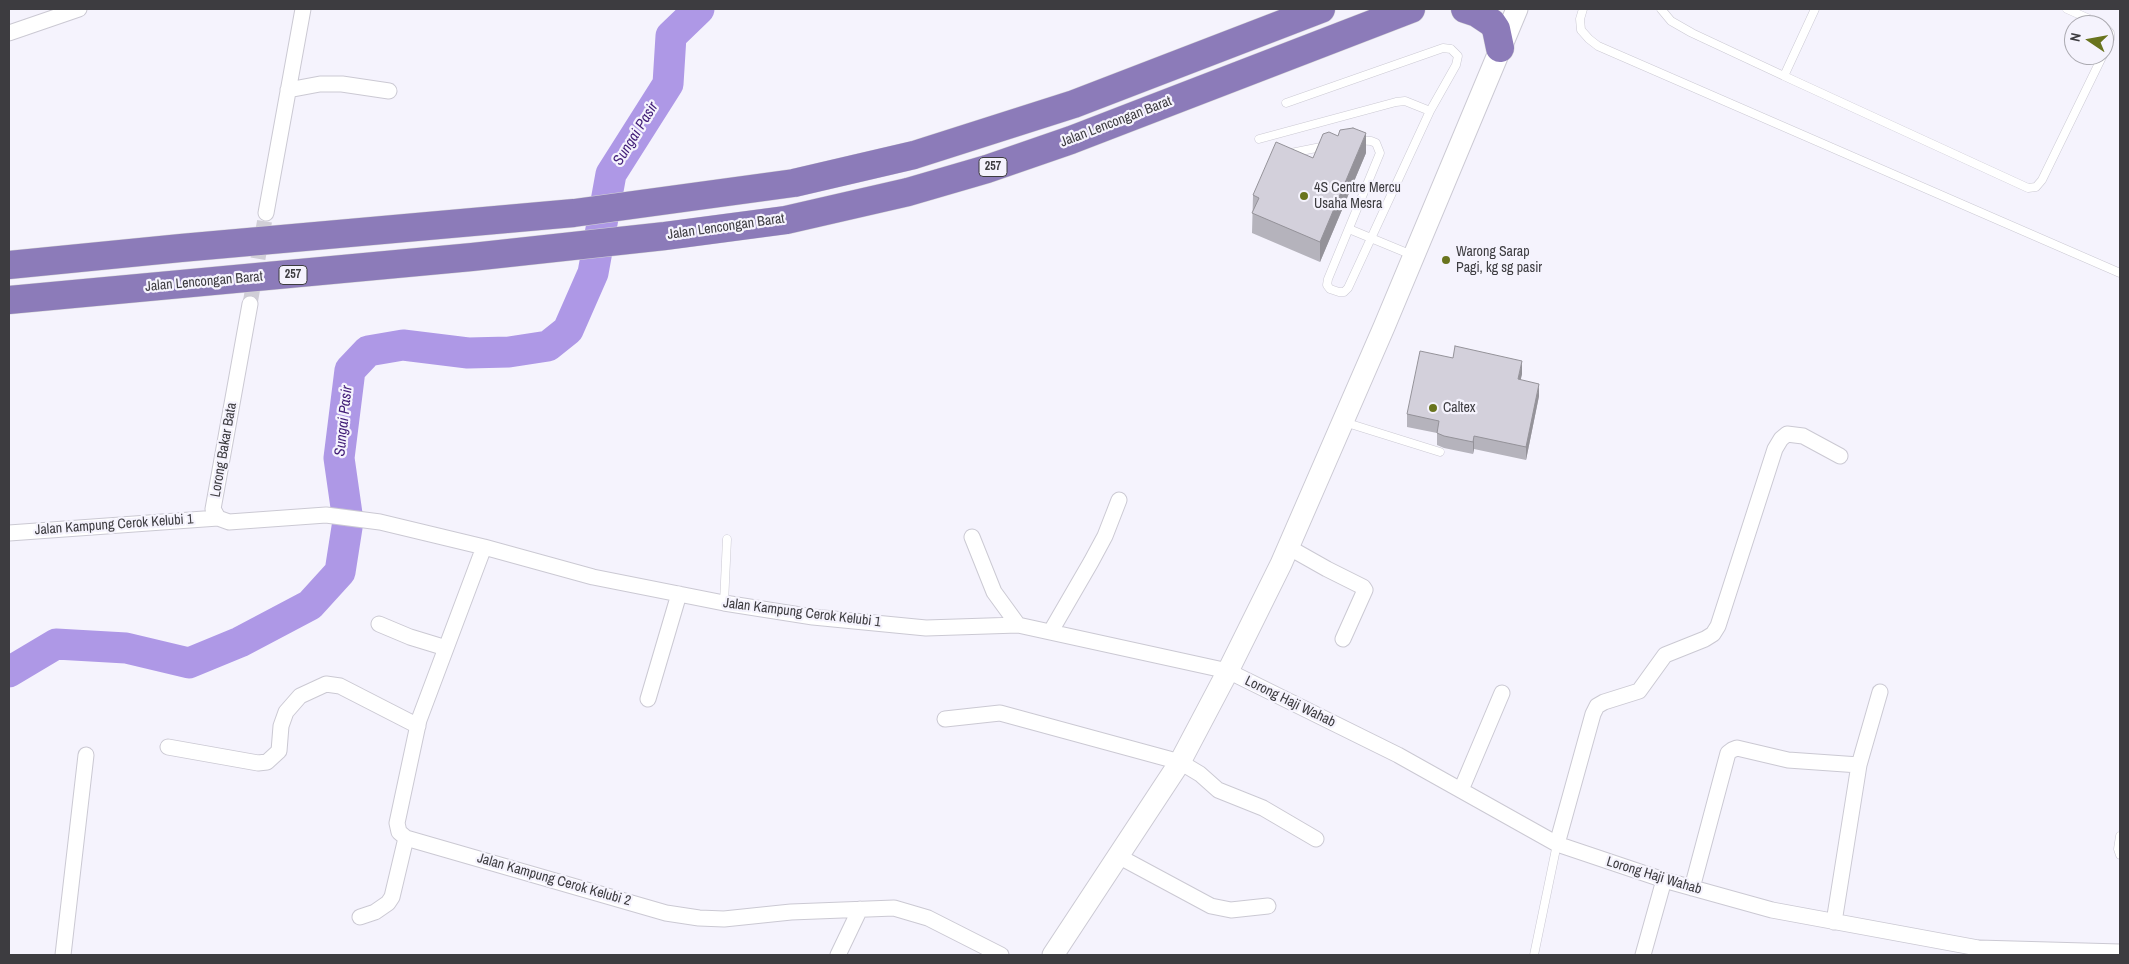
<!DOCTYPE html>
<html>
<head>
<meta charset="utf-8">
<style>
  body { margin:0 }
  #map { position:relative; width:2129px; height:964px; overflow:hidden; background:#f5f3fd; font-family:"Archivo Narrow",sans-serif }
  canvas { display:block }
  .frame { position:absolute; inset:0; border:10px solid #3d3c40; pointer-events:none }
  .north { position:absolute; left:2064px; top:15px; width:50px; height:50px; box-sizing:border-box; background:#f5f3fd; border:1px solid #abaab1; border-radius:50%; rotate:282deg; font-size:14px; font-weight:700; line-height:20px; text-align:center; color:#3d3c40 }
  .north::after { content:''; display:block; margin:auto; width:18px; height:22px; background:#69741e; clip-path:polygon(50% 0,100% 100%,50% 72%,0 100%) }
</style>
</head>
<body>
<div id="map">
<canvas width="2129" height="964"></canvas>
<div class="frame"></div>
<div class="north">N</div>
</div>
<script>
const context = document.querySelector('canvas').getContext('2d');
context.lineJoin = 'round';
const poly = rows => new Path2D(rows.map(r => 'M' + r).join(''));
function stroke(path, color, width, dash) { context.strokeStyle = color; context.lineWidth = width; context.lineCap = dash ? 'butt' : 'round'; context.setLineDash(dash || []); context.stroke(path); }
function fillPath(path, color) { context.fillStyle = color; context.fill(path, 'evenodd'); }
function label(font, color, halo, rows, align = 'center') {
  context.font = font + ' "Archivo Narrow",sans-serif'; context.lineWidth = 4.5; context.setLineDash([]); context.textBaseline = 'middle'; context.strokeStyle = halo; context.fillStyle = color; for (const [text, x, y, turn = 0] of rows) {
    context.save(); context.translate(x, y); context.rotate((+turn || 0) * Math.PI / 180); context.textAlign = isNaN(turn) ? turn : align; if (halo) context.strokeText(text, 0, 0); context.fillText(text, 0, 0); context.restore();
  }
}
stroke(poly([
  [9,672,56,644,126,648,189,663,240,642,310,605,340,572,348,521,339,458,350,370,368,351,403,345,468,353,509,352,548,346,568,330,593,273,611,174,668,84,671,36,699,9]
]), '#ae98e6', 31);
stroke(poly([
  [250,304,266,213]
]), '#d0ced7', 15, [15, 8]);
const lane = poly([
  [1583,9,1580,19,1581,30,1589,39,1598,46,2120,273],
  [1661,9,1671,21,1692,33,1784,76],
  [1815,9,1784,76,2028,188,2036,187,2042,180,2103,55],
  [2067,9,2103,25],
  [2104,26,2110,33,2110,39,2104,52],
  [1286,103,1443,48,1451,49,1458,56,1456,65,1430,111,1348,288,1344,292,1339,292,1330,289,1327,285,1328,279,1380,153,1376,143,1371,141,1357,140],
  [1259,139,1396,102,1405,101,1430,111],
  [1291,153,1326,146],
  [1349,229,1412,255],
  [1344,422,1440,452],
  [724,603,727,539],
  [2120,836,2118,849,2120,855],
  [1534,955,1557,844]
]);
const street = poly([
  [9,33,79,9],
  [288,90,320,84,342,84,389,91],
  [266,213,303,9],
  [250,304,213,509,218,518,229,522,326,515,380,522,484,547,593,577,724,603,813,617,926,628,1018,625,1228,671,1398,755,1557,844,1664,880,1772,910,1978,948,2120,952],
  [9,533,218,518],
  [972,537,994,592,1018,625],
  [484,547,419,720,397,823,399,832,406,838,666,913,699,918,724,919,791,912,894,908,928,918,1001,955],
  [1288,547,1327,569,1363,587,1365,590,1343,639],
  [379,624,410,637,446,648],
  [1051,631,1091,562,1105,536,1119,500],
  [648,699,679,594],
  [945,719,1000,713,1180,762,1200,774,1218,790,1263,808,1316,839],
  [168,747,258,763,267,762,279,751,281,726,286,712,300,696,326,684,340,686,418,726],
  [1461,790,1502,693],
  [1557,844,1593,714,1597,706,1604,702,1639,691,1665,655,1705,639,1713,634,1718,626,1775,449,1781,439,1787,434,1803,436,1840,456],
  [1118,856,1211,906,1231,910,1268,906],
  [1692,888,1728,753,1732,750,1737,748,1788,760,1859,765],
  [360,917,375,912,388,903,392,897,406,838],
  [1834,922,1859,765,1880,692],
  [63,955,86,755],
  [838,955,860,909],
  [1643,955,1664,880]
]);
const secondary = poly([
  [1053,955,1180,762,1228,671,1281,564,1384,327,1517,9]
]);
const highway = poly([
  [1465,9,1477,13,1492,23,1496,29,1500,48],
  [9,265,181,248,574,213,794,183,914,155,1074,104,1321,9],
  [9,300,472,257,665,236,786,220,908,192,987,169,1071,140,1411,9]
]);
stroke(lane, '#cbc9d3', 9);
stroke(street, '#cbc9d3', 17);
stroke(secondary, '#cbc9d3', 23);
stroke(highway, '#d4d4d5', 29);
stroke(lane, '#fff', 8);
stroke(street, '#fff', 15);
stroke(secondary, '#fff', 21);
stroke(highway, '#8c7bb9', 28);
fillPath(poly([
  [1366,153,1320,262,1252,233,1253,195,1313,158],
  [1522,374,1520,380,1539,396,1526,460,1474,449,1473,454,1444,448,1437,445,1437,433,1407,427,1407,414]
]), '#b5b3bc');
fillPath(poly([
  [1366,133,1366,153,1320,262,1320,242],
  [1522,361,1522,374,1518,392,1518,379],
  [1539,384,1539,396,1526,460,1526,447],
  [1474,436,1474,449,1473,454,1473,442]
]), '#949299');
const building = poly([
  [1353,128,1366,133,1320,242,1252,213,1259,198,1253,195,1276,142,1313,158,1323,134,1329,132,1338,136,1340,130,1353,128],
  [1455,346,1522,361,1518,379,1539,384,1526,447,1474,436,1473,442,1444,436,1437,433,1439,421,1407,414,1420,351,1453,358,1455,346]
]);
fillPath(building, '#d3d0db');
stroke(building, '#949299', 1);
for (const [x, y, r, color] of [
  [1304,196,5,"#69741e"],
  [1446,260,5,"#69741e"],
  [1433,408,5,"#69741e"]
]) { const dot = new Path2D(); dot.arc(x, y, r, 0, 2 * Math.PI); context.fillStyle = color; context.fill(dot); stroke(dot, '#f5f3fd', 2); }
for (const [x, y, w] of [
  [993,167,28],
  [293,275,28]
]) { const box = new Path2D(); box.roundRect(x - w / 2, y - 9.5, w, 19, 4); context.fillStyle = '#f5f3fd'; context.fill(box); stroke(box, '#3d3c40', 1); }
label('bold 12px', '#3d3c40', null, [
  ["257",993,167],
  ["257",293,275]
]);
label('14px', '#3d3c40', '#f5f3fd', [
  ["Jalan Lencongan Barat",1116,122,-21],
  ["Jalan Lencongan Barat",726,227,-8],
  ["Jalan Lencongan Barat",204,282,-5],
  ["Lorong Bakar Bata",224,450,-80],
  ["Jalan Kampung Cerok Kelubi 1",114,525,-4],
  ["Jalan Kampung Cerok Kelubi 1",802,613,7],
  ["Lorong Haji Wahab",1290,702,26],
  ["Lorong Haji Wahab",1654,876,17],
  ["Jalan Kampung Cerok Kelubi 2",554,880,16]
]);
label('14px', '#3d3c40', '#f5f3fd', [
  ["4S Centre Mercu",1314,188],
  ["Usaha Mesra",1314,204],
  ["Warong Sarap",1456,252],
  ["Pagi, kg sg pasir",1456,268],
  ["Caltex",1443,408]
], 'left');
label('italic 15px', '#411d77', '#f5f3fd', [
  ["Sungai Pasir",636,134,-58],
  ["Sungai Pasir",344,421,-84]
]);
</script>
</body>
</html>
